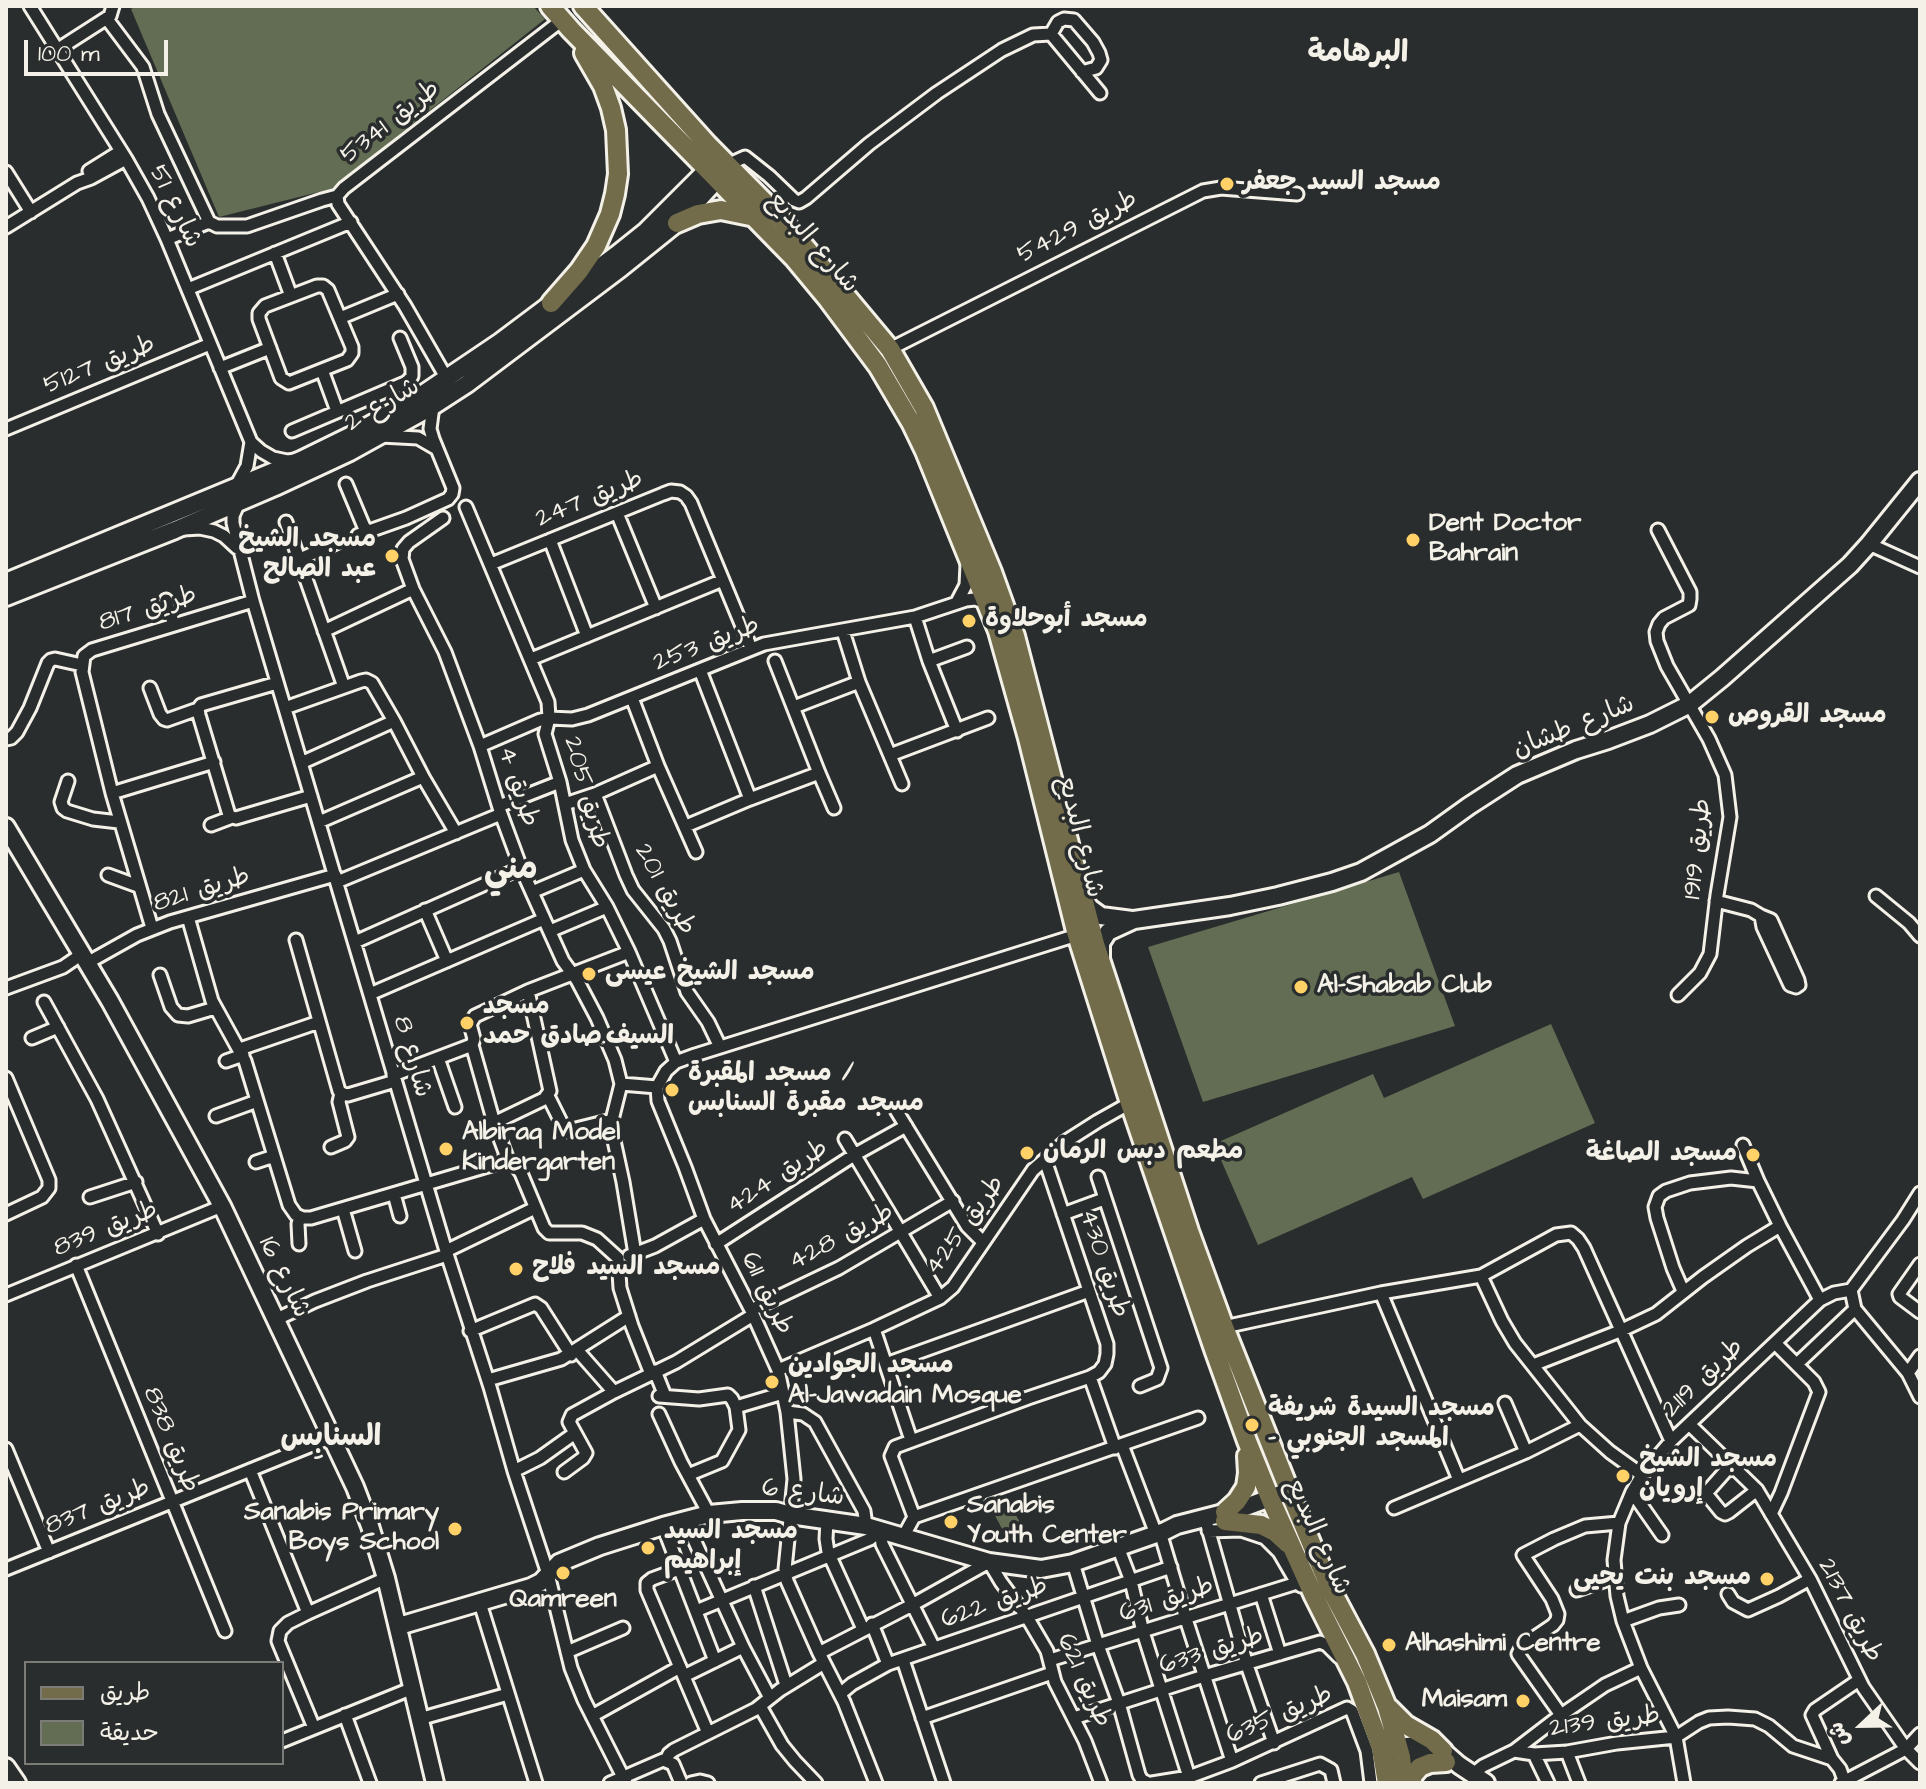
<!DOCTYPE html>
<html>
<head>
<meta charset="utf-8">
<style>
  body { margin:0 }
  #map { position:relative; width:1926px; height:1789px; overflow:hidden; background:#2a2d2e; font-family:"Architects Daughter","Playpen Sans Arabic",sans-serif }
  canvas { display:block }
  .frame { position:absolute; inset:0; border:8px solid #f4f1e8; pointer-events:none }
  .legend { position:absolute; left:24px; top:1661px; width:260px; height:104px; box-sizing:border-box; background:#2a2d2e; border:2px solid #7b7b78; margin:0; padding:10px 14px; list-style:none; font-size:24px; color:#f4f1e8 }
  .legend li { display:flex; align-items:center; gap:16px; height:40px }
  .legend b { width:40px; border:2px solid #7b7b78 }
  .north { position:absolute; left:1822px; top:1685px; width:80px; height:80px; -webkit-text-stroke:6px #2a2d2e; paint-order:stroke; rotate:248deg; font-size:22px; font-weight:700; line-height:32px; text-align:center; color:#f4f1e8 }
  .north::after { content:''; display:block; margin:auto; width:28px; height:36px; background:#f4f1e8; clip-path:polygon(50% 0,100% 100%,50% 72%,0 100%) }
  .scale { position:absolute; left:24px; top:40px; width:144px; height:36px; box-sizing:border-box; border:4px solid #f4f1e8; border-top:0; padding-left:10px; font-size:24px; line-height:28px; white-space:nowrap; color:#f4f1e8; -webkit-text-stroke:6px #2a2d2e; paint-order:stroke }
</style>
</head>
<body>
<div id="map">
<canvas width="1926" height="1789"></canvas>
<div class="frame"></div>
<ul class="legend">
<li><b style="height:10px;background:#726c4b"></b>طريق</li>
<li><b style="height:22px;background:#626d53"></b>حديقة</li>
</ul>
<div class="north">ش</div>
<div class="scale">100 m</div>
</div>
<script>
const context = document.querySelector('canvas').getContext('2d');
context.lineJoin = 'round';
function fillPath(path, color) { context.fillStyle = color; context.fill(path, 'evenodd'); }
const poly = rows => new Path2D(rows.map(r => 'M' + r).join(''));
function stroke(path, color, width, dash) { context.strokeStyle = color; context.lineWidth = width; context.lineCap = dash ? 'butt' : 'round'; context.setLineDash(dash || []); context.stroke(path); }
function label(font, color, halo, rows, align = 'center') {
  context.font = font + ' "Architects Daughter","Playpen Sans Arabic",sans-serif'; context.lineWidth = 7; context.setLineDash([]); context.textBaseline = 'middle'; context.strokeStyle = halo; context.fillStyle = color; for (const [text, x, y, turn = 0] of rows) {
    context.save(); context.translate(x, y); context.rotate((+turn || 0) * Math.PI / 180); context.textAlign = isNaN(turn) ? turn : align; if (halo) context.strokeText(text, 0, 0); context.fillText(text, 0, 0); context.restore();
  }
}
fillPath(poly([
  [136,6,533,6,545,19,331,189,219,217,131,9],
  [1399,872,1455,1026,1203,1102,1148,947],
  [1551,1024,1595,1123,1423,1199,1412,1177,1258,1245,1214,1144,1373,1074,1384,1098],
  [1006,1499,1026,1532,1009,1542,991,1508]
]), '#626d53');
const street = poly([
  [30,6,126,159,148,198,167,239,251,442,247,466,235,488],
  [107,19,143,67,158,114,209,222,217,226,247,226,322,200,337,196],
  [1051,34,1058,22,1064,19,1074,20,1093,42,1099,53,1101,60,1096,68,1082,72],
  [57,50,110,16,113,6],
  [729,166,734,162,745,157,769,176,794,200,799,202,806,198,869,144,937,93,1002,50,1033,35,1051,34,1100,93],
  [89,171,121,151],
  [6,172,31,212],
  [6,227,77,183,91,178,126,159],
  [167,239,209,222],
  [275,253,291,296],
  [317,286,323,286,328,290,352,347,352,353,347,360,289,383,281,378,259,319,259,313,265,306,317,286],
  [188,289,351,222],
  [340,318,398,294],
  [890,349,1203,191,1221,188,1297,194],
  [220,368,270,348],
  [322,370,337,411],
  [447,379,405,306,338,204,337,196,344,188,562,20],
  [6,429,210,344],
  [292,431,407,382,412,376,412,367,400,338],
  [381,436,418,438,437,449],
  [251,442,261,451,273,458,287,461,296,460],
  [346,484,364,527,368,531],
  [239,502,233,516,233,523,253,601,446,1251,490,1387,514,1471,548,1574,571,1668,584,1700,626,1783],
  [466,507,548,702,549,718,545,734,560,782,572,840,584,870,607,907,629,952,676,1062],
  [617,513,656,608],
  [443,518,409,542,403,549,402,559,413,589,445,652,480,746,501,814,521,868,563,961,577,980,597,1018,615,1060,621,1084,612,1120,613,1136,623,1182,635,1254],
  [286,522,344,687],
  [184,529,200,528,214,531,224,536,237,548],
  [1658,530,1690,592,1690,599,1689,605,1664,618,1659,624,1656,632,1657,641,1667,666,1709,739,1725,775,1730,817,1717,895,1710,954,1700,973,1678,995],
  [358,535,406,518,448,499,452,494,453,488,433,439,430,429,433,406],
  [550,540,587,636],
  [1869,544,1920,567],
  [300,559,336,543],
  [491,564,663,494,671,491,680,492,686,496,691,503,751,648],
  [166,600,174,625],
  [957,602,966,585,967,565],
  [915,617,929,661,957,731],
  [324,631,413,589],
  [843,631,859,682,902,784],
  [531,659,723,580],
  [775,661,819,773,834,808],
  [929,661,967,647],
  [700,670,750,799],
  [277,683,201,705,198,709,199,715,229,815,232,817,236,818,311,796],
  [150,688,160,714,164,719,167,720,198,709],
  [632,698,658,766,696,852],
  [794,707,859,682],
  [285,708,361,681,366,680,372,683,394,721,423,777,456,833],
  [6,739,11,738,17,732,30,708,48,663,51,660,55,659,82,665],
  [480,746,540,720,549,718,572,719,588,715,764,644,915,617,966,600,975,599,987,603],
  [890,755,988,718],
  [301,763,394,721],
  [68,781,61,802,63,808,67,811,93,819,119,822],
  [112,793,214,762],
  [595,794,626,875,633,890,664,929,670,941,687,992,708,1022,720,1047],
  [565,804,595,794,658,766],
  [499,806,560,782],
  [319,822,423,777],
  [211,825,232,817],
  [686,826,750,799,819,773],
  [108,875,138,886],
  [337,882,501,814],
  [532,892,584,870],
  [1876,896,1909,923,1920,936],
  [1716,901,1751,910,1761,916,1763,927,1790,985,1796,987],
  [425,910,447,961],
  [1761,916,1771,920,1798,980,1799,985,1796,987],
  [188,917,212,1001,245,1061,289,1205,296,1215,303,1218,311,1218,508,1160],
  [152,928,112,793,82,672,84,656,92,650,253,601],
  [550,931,607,907],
  [296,940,339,1091,343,1094,348,1095,395,1081],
  [355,942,521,868],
  [87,963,137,935,170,922,335,875],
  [160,975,171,1007,178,1015,188,1016,215,1008],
  [6,988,63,967,82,954],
  [370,994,544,919],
  [44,1002,97,1099,158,1234],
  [32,1038,58,1027],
  [472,1045,494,1123,508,1160,515,1165,521,1173,544,1228,549,1233,582,1233,597,1239,618,1258,620,1288,632,1326,651,1374],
  [240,1049,319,1022],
  [438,1058,455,1107],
  [226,1061,243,1055],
  [393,1075,472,1045,474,1039,470,1024,475,1016,528,991,629,952],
  [6,1078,49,1180,49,1188,42,1197,6,1214],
  [621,1084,657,1087],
  [548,1096,564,1128,568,1131,612,1120],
  [896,1110,967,1226,983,1242],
  [216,1116,257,1101],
  [494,1123,544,1099,550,1091,528,991],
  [845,1139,940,1298],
  [1743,1145,1758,1181,1780,1226,1820,1300],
  [331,1147,345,1141,348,1137,339,1102,341,1093],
  [256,1162,274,1156],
  [1098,1177,1161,1368,1157,1379,1140,1386],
  [394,1194,400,1216],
  [90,1197,136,1182],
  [343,1209,355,1251],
  [1063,1214,1104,1199],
  [299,1244,298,1224,300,1217],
  [716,1244,854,1155,906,1126],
  [446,1251,535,1208],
  [629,1256,655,1246,704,1219],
  [1920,1264,1899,1294,1900,1297,1920,1312],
  [76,1265,225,1631],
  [1481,1276,1502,1321,1515,1343,1580,1425,1610,1452,1642,1475],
  [1851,1290,1855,1309,1908,1373,1920,1397],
  [1851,1290,1903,1220,1920,1193],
  [1683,1291,1673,1268,1657,1218,1655,1207,1659,1196,1666,1191,1690,1183,1731,1178,1758,1181],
  [1381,1293,1459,1480],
  [6,1295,222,1206],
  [751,1310,839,1268,953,1201],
  [277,1319,315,1301,367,1281,447,1255],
  [1224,1327,1381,1293,1481,1276,1556,1235,1571,1233,1578,1239,1584,1248,1671,1441],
  [874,1329,911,1440],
  [470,1331,535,1304,541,1308,571,1355],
  [577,1350,614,1392],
  [886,1364,1089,1291],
  [1797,1364,1855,1309],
  [1533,1365,1620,1331,1656,1314,1703,1277,1747,1246,1780,1226],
  [778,1370,874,1329,940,1298,953,1287,1033,1170,1065,1142,1098,1121,1130,1103],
  [655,1371,665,1396],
  [1908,1373,1920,1356],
  [1090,1377,1115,1448],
  [488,1380,561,1359,629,1316],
  [659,1396,699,1399,728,1395,732,1399,736,1407,739,1430,722,1461,688,1475],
  [1505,1403,1526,1452],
  [736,1407,783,1393],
  [787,1412,803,1414,815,1422,864,1511,866,1526],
  [659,1414,681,1462,709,1514],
  [1690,1425,1757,1490,1810,1579,1863,1687,1906,1749,1920,1763],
  [1122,1445,1156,1534],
  [6,1449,49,1552],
  [1731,1465,1707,1492,1708,1496,1721,1512,1725,1514,1729,1512,1757,1490],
  [250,1470,308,1613],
  [514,1471,540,1458,575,1433],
  [564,1472,583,1458,586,1453,569,1422,572,1415,614,1392,676,1362,753,1315],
  [1632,1492,1662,1535],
  [1394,1508,1526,1452,1580,1425],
  [1771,1514,1781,1493,1819,1392,1814,1382,1775,1343],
  [914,1517,891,1456,895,1447,1028,1398,1090,1377,1099,1372,1105,1364,1107,1354,1107,1344,1045,1160],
  [685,1520,743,1647,770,1698],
  [827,1521,826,1539,828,1552,863,1629],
  [1207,1525,1247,1665,1274,1743],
  [663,1526,715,1661],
  [880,1530,882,1544,934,1648],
  [1208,1531,1241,1530,1265,1538,1279,1552,1297,1583,1301,1586],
  [1160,1532,1186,1619,1232,1761],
  [903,1537,914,1517,1198,1418],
  [1118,1547,1131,1581,1143,1632,1189,1777],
  [1073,1563,1098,1645,1119,1703,1139,1775,1142,1780,1148,1783],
  [6,1569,332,1437],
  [679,1569,652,1579,647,1583,647,1590,708,1733],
  [754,1586,786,1685],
  [1577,1590,1615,1577],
  [1261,1594,1280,1654],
  [1728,1594,1733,1602,1748,1610,1779,1596,1810,1579],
  [480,1603,536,1783],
  [696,1611,870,1539,875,1535,876,1529],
  [1623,1621,1659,1608,1679,1605],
  [872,1624,888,1664],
  [567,1652,623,1628],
  [819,1653,912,1605,989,1562,1001,1582,1027,1617,1047,1651,1055,1682,1085,1741,1101,1783],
  [903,1660,944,1783],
  [1050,1660,1297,1583],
  [684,1676,743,1647],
  [840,1694,852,1684,888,1664,1171,1567],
  [760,1706,782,1745,795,1761,816,1783],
  [345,1715,370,1783],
  [1561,1715,1518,1654,1522,1646,1553,1625,1557,1620,1558,1614,1552,1599,1523,1555,1554,1539,1585,1526,1619,1523],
  [592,1716,680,1667],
  [922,1718,1052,1673],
  [1074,1718,1204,1676,1320,1642,1327,1645,1339,1657],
  [419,1719,508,1694],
  [314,1728,280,1646,278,1641,280,1631,288,1623,308,1613,386,1578],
  [282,1741,413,1688],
  [1514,1751,1534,1754,1548,1783],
  [1567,1752,1579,1783],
  [1534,1754,1567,1752,1617,1743,1676,1737,1699,1722,1709,1718,1728,1717,1755,1719,1769,1726,1793,1746,1832,1759,1840,1769,1844,1780],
  [1832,1759,1812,1715,1815,1710,1859,1680],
  [666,1760,669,1754,674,1750,756,1709,780,1690,824,1663],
  [1473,1774,1483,1766,1514,1751,1561,1715,1605,1685,1641,1668],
  [610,1783,663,1760,673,1764,681,1783],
  [691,1783,700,1781,708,1783],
  [876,1783,844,1702,819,1653,787,1581,785,1569,794,1479,787,1412,778,1370,751,1310,704,1219,685,1167,658,1101,657,1087,666,1071,676,1062,695,1055,1077,935],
  [1152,1783,1189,1777,1232,1761,1347,1708,1352,1711,1367,1751,1371,1783],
  [1261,1783,1320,1764,1331,1770,1334,1783],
  [1684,1783,1676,1737,1641,1668,1623,1621,1617,1596,1614,1560,1619,1523,1632,1492,1642,1475,1671,1441,1820,1300,1834,1293,1851,1290],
  [1841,1783,1906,1749,1920,1734]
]);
const secondary = poly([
  [6,582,301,460,350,436,414,400,500,342,616,255,646,231,717,160],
  [6,597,175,530,275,487,350,452,433,406,467,384,621,268,677,223,724,172],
  [6,827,110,1001,222,1206,355,1487,370,1526,386,1578,435,1783],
  [1084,899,1090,908,1101,916,1132,920],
  [1101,958,1101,943,1108,932,1134,920,1230,906,1278,896,1332,882,1361,872,1430,834,1469,806,1517,775,1576,750,1608,740,1650,724,1690,704,1722,678,1850,565,1869,544,1920,481],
  [399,1626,531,1587,541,1582,559,1563,600,1546,663,1526,709,1514,742,1511,776,1511,790,1515,866,1526,989,1562,1041,1569,1073,1563,1165,1531,1177,1525,1243,1508,1289,1491],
  [1388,1748,1417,1745,1433,1747,1443,1751,1459,1765,1486,1783],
  [1390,1759,1401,1757,1429,1757,1441,1761],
  [6,1767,17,1783]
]);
const primary = poly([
  [550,6,571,30,794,258,828,299,878,366,912,424,925,451,998,631,1028,738,1077,935,1130,1103,1214,1349,1247,1441,1270,1498,1314,1596,1357,1682,1381,1748,1387,1783],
  [583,6,707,144,783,221,809,252,890,349,924,408,992,572,1015,636,1095,944,1189,1231,1224,1327,1293,1500,1330,1588,1365,1654,1387,1707,1401,1757,1404,1783],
  [677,223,698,214,721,210,755,217],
  [551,303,579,271,596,246,610,214,615,194,618,174,616,130,611,108,603,86,584,53],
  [1225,1512,1237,1501,1246,1487,1248,1473,1247,1456],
  [1225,1521,1261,1525,1275,1532,1288,1544],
  [1389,1708,1406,1725,1432,1740,1443,1751],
  [1411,1783,1413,1775,1420,1767,1430,1763,1446,1762]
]);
stroke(street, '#f4f1e8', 17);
stroke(secondary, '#f4f1e8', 22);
stroke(primary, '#f4f1e8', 24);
stroke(street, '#2a2d2e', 11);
stroke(secondary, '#2a2d2e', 16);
stroke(primary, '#726c4b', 18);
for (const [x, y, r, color] of [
  [1227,184,8,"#ffd166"],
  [1413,540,8,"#ffd166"],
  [392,556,8,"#ffd166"],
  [969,621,8,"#ffd166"],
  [1712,717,8,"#ffd166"],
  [589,974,8,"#ffd166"],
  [1301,987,8,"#ffd166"],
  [467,1023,8,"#ffd166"],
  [672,1090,8,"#ffd166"],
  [446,1149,8,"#ffd166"],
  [1027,1153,8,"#ffd166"],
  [1753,1155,8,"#ffd166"],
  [516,1269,8,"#ffd166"],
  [772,1382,8,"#ffd166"],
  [1252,1425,8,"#ffd166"],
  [1623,1476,8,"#ffd166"],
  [951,1522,8,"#ffd166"],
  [455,1529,8,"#ffd166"],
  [648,1548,8,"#ffd166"],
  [563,1573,8,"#ffd166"],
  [1767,1579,8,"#ffd166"],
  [1389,1645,8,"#ffd166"],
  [1523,1701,8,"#ffd166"]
]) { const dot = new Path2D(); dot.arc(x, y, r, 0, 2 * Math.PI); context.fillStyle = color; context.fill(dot); stroke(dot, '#2a2d2e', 3); }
label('26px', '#f4f1e8', '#2a2d2e', [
  ["طريق 5341",391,123,-38],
  ["شارع 51",174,207,64],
  ["طريق 5429",1078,228,-27],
  ["شارع البديع",812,243,49],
  ["طريق 5127",100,366,-22],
  ["شارع 2",383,406,-30],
  ["طريق 247",590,500,-22],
  ["طريق 817",148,610,-17],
  ["طريق 253",707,645,-21],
  ["شارع طشان",1574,728,-22],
  ["طريق 4",517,787,72],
  ["طريق 205",585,793,75],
  ["شارع البديع",1079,837,76],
  ["طريق 1919",1699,849,-84],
  ["طريق 201",664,890,61],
  ["طريق 821",202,891,-17],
  ["شارع 8",411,1057,74],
  ["طريق 424",778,1178,-33],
  ["طريق 425",966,1226,-54],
  ["طريق 839",106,1230,-22],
  ["طريق 428",842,1238,-28],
  ["طريق 430",1103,1264,72],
  ["شارع 16",283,1278,64],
  ["طريق 611",766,1294,64],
  ["طريق 2119",1704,1379,-44],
  ["طريق 838",170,1440,68],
  ["شارع 6",803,1494,7],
  ["طريق 837",98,1508,-22],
  ["شارع البديع",1317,1537,66],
  ["طريق 631",1167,1601,-18],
  ["طريق 622",995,1604,-19],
  ["طريق 2137",1849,1611,63],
  ["طريق 633",1212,1652,-17],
  ["طريق 621",1083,1681,66],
  ["طريق 635",1280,1716,-23],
  ["طريق 2139",1605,1723,-7]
]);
label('bold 26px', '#f4f1e8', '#2a2d2e', [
  ["مسجد السيد جعفر",1243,184],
  ["Dent Doctor",1429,525],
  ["Bahrain",1429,555],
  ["مسجد الشيخ",376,541,"right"],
  ["عبد الصالح",376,571,"right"],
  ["مسجد أبوحلاوة",985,621],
  ["مسجد القروص",1728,717],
  ["مسجد الشيخ عيسى",605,974],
  ["Al-Shabab Club",1317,987],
  ["مسجد",483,1008],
  ["السيف.صادق حمد",483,1038],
  ["مسجد المقبرة /",688,1075],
  ["مسجد مقبرة السنابس",688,1105],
  ["Albiraq Model",462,1134],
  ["Kindergarten",462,1164],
  ["مطعم دبس الرمان",1043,1153],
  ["مسجد الصاغة",1737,1155,"right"],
  ["مسجد السيد فلاح",532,1269],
  ["مسجد الجوادين",788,1367],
  ["Al-Jawadain Mosque",788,1397],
  ["مسجد السيدة شريفة",1268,1410],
  ["- المسجد الجنوبي",1268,1440],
  ["مسجد الشيخ",1639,1461],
  ["إرويان",1639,1491],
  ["Sanabis",967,1507],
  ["Youth Center",967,1537],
  ["Sanabis Primary",439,1514,"right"],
  ["Boys School",439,1544,"right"],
  ["مسجد السيد",664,1533],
  ["إبراهيم",664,1563],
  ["مسجد بنت يحيى",1751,1579,"right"],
  ["Qamreen",563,1601,"center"],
  ["Alhashimi Centre",1405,1645],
  ["Maisam",1507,1701,"right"]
], 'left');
label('bold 30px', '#f4f1e8', '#2a2d2e', [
  ["البرهامة",1358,55],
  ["السنابِس",331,1439]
]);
label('bold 34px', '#f4f1e8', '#2a2d2e', [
  ["مني",511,871]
]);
</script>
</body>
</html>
